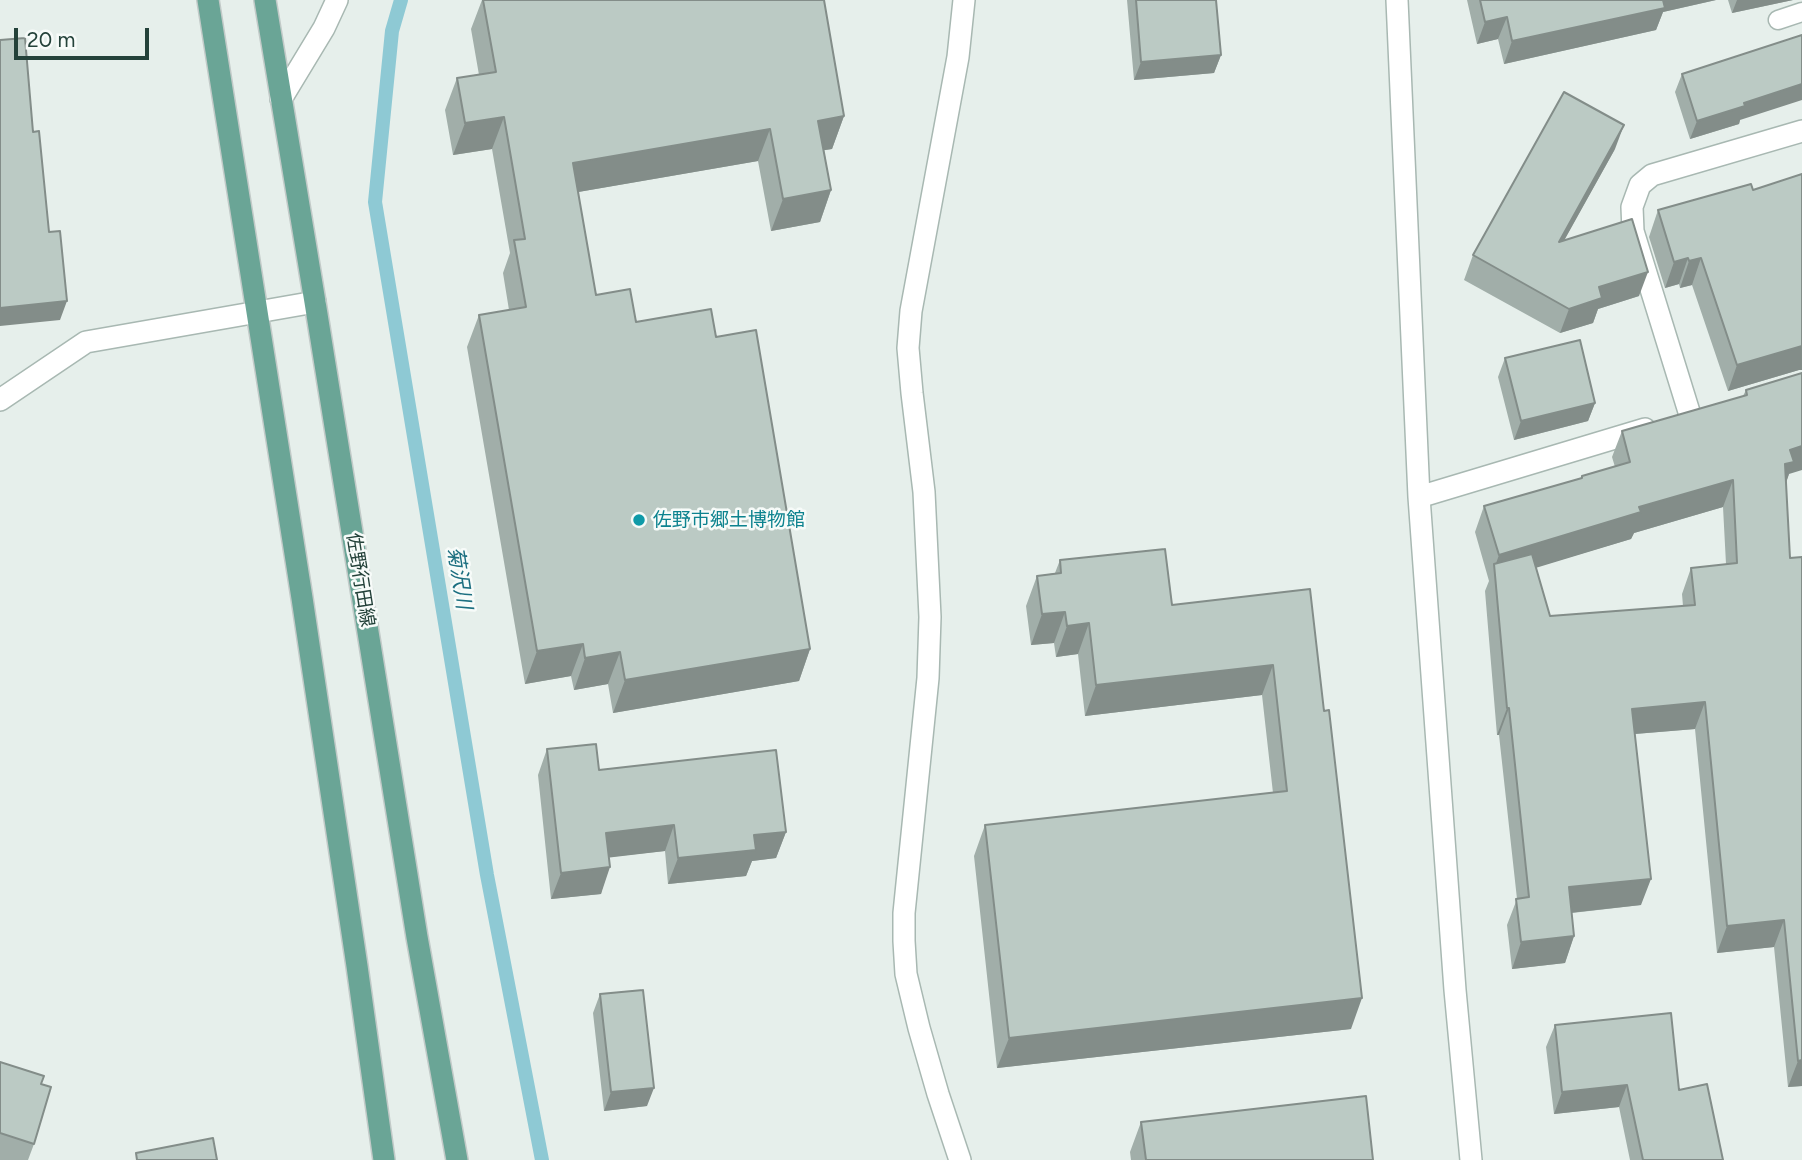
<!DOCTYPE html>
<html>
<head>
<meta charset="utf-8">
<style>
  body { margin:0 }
  #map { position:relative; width:1802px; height:1160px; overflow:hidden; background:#e6efeb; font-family:Figtree,sans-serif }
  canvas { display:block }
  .scale { position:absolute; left:14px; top:28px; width:135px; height:32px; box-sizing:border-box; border:4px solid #24423a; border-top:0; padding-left:9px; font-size:21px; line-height:24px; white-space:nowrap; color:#24423a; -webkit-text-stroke:5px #f7fbf9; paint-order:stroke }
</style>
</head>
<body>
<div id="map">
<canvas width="1802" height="1160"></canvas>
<div class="scale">20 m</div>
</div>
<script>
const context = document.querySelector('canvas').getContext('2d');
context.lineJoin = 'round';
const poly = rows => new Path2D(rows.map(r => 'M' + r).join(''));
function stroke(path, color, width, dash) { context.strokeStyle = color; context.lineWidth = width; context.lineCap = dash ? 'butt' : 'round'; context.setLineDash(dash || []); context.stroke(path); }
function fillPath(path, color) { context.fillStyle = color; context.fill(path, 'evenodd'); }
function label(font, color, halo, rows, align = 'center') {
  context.font = font + ' Figtree,"Noto Sans JP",sans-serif'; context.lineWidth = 5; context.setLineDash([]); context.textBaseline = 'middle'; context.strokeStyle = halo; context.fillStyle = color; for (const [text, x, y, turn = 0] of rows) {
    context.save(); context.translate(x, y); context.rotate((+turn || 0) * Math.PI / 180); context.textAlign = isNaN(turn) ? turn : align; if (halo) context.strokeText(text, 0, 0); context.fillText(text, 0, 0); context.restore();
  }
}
stroke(poly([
  [401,0,392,31,375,202,487,875,542,1160]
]), '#8ec9d4', 14);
const service = poly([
  [1778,20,1802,12]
]);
const minor = poly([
  [1397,0,1419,497,1455,990,1471,1160],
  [281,99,324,28,337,0],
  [0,400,86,342,315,302],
  [1690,415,1633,231,1632,207,1640,185,1652,175,1802,131],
  [1419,497,1645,429]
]);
const tertiary = poly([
  [960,1160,938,1094,919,1028,906,974,904,941,904,913,928,678,930,617,924,492,912,393,908,348,911,311,958,57,964,0]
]);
const primary = poly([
  [208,0,302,598,357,966,384,1160],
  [265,0,315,302,417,937,457,1160]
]);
stroke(service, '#a8b8b2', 21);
stroke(minor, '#a8b8b2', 24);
stroke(tertiary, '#a8b8b2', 24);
stroke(primary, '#c2cac8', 24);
stroke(service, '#fff', 18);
stroke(minor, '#fff', 21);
stroke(tertiary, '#fff', 21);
stroke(primary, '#6aa596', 21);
fillPath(poly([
  [482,0,824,0,844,116,832,149,824,150,831,190,820,222,771,231,758,161,578,192,596,295,636,322,716,337,810,649,799,681,613,713,608,684,574,690,571,676,525,684,467,347,479,315,509,310,503,273,510,253,492,149,453,155,445,110,457,78,479,75,471,29],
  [1127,0,1216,0,1221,55,1214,73,1134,80],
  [1467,0,1716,0,1663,12,1656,30,1504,64,1498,39,1477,44],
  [1728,0,1793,0,1732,13],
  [1682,74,1740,120,1739,124,1690,139,1675,92],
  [1615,149,1564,240,1639,296,1598,309,1593,323,1560,333,1464,280,1473,255],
  [1753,190,1799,370,1728,391,1692,285,1680,288,1679,284,1665,288,1649,237,1658,210],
  [1505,358,1595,403,1588,421,1514,440,1498,377],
  [1746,390,1789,474,1786,482,1802,1086,1788,1087,1774,947,1717,953,1695,729,1635,734,1641,905,1572,913,1574,936,1565,963,1512,969,1507,925,1517,899,1499,735,1497,735,1485,591,1489,581,1475,532,1484,506,1581,478,1582,476,1615,467,1612,457,1622,431,1743,396],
  [1723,507,1726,564,1691,568,1682,594,1683,606,1550,616,1536,567,1631,539,1634,533],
  [1060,560,1172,605,1310,589,1351,1029,997,1068,974,856,985,825,1273,793,1262,695,1085,716,1078,654,1056,657,1054,643,1031,645,1026,606,1037,576,1055,573],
  [547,749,599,770,786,832,776,858,752,861,746,876,668,884,665,851,609,857,601,894,551,899,538,775],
  [600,994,647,1106,604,1111,593,1013],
  [1555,1025,1679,1090,1723,1160,1630,1160,1619,1107,1554,1114,1546,1047],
  [0,1062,41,1084,34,1144,28,1160,0,1160],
  [1141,1122,1373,1160,1131,1160,1130,1152]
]), '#a1aea9');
fillPath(poly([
  [1658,0,1716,0,1663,12,1656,30,1504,64,1512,41],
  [1737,0,1793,0,1732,13],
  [1507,17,1498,39,1477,44,1485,22],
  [1221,55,1214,73,1134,80,1141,62],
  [1802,84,1802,100,1740,120,1739,124,1690,139,1697,121,1744,103],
  [844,116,832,149,806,153,818,121],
  [504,117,492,149,453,155,465,123],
  [1624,125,1615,149,1550,266,1559,242],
  [770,129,758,161,561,195,573,163],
  [831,190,820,222,771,231,783,199],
  [1688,258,1679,284,1665,288,1674,262],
  [1701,258,1692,285,1680,288,1689,261],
  [1648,272,1639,296,1598,309,1593,323,1560,333,1569,309,1599,287],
  [67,301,60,320,0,326,0,308],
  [1802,346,1802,370,1799,370,1728,391,1737,365],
  [1595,403,1588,421,1514,440,1521,421],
  [1802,446,1802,470,1789,474,1784,489,1781,476,1790,450],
  [1733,480,1723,507,1634,533,1631,539,1496,580,1495,566,1499,555,1639,507],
  [1065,612,1054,643,1031,645,1042,614],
  [1089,623,1078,654,1056,657,1067,626],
  [583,644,571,676,525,684,537,651],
  [810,649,799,681,613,713,625,680],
  [620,652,608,684,574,690,585,658],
  [1273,665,1262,695,1085,716,1096,685],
  [1705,702,1695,729,1622,735,1632,709],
  [1507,708,1509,708,1499,735,1497,735],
  [674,825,665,851,597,859,606,833],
  [786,832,776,858,752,861,746,876,668,884,678,858,754,835],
  [610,867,601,894,551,899,561,873],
  [1651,879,1641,905,1560,914,1569,887],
  [1784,920,1774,947,1717,953,1727,926],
  [1574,936,1565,963,1512,969,1521,942],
  [1362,998,1351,1029,997,1068,1009,1038],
  [1802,1060,1802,1086,1788,1087,1798,1061],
  [1627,1085,1619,1107,1554,1114,1562,1092],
  [654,1088,647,1106,604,1111,611,1092]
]), '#838d89');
const building = poly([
  [483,0,824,0,844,116,818,121,831,190,783,199,770,129,573,163,596,295,630,289,636,322,711,309,716,337,756,330,810,649,625,680,620,652,585,658,583,644,537,651,479,315,526,307,514,240,525,239,504,117,465,123,457,78,496,72,483,0],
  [1136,0,1216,0,1221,55,1141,62,1136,0],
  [1480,0,1663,0,1665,8,1512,41,1507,17,1485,22,1480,0],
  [1802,35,1802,84,1744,103,1745,106,1697,121,1682,74,1802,35],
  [25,38,33,132,39,131,49,232,60,231,67,301,0,308,0,40,25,38],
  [1564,92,1624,125,1559,242,1632,219,1648,272,1599,287,1602,298,1569,309,1473,255,1564,92],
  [1802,174,1802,346,1737,365,1701,258,1689,261,1688,258,1674,262,1658,210,1751,184,1753,190,1802,174],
  [1580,340,1595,403,1521,421,1505,358,1580,340],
  [1802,373,1802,446,1790,450,1794,462,1785,464,1790,558,1802,557,1802,1060,1798,1061,1784,920,1727,926,1705,702,1632,709,1651,879,1569,887,1574,936,1521,942,1516,899,1529,897,1509,708,1507,708,1494,564,1532,554,1550,616,1695,605,1691,568,1737,563,1733,480,1639,507,1641,512,1499,555,1484,506,1582,478,1582,476,1630,462,1622,431,1747,395,1746,390,1802,373],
  [1165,549,1172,605,1310,589,1324,711,1329,710,1362,998,1009,1038,985,825,1287,791,1273,665,1096,685,1089,623,1067,626,1065,612,1042,614,1037,576,1061,573,1060,560,1165,549],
  [596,744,599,770,776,750,786,832,754,835,756,850,678,858,674,825,606,833,610,867,561,873,547,749,596,744],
  [643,990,654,1088,611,1092,600,994,643,990],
  [1671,1013,1679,1090,1707,1084,1723,1160,1643,1160,1627,1085,1562,1092,1555,1025,1671,1013],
  [0,1062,44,1076,41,1084,51,1087,34,1144,0,1133,0,1062],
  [1366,1096,1373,1160,1146,1160,1141,1122,1366,1096],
  [213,1138,217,1160,137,1160,136,1153,213,1138]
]);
fillPath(building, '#bbcac4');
stroke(building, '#838d89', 2);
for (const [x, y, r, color] of [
  [639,520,7,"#0f9aa8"]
]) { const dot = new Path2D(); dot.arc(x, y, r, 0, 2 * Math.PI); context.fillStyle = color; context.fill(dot); stroke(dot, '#f7fbf9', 2.5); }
label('19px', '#0d838f', '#f7fbf9', [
  ["佐野市郷土博物館",653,520]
], 'left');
label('19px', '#24423a', '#f7fbf9', [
  ["佐野行田線",360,580,81]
]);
label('italic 21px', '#1c6f80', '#f7fbf9', [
  ["菊沢川",459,578,81]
]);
</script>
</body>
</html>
